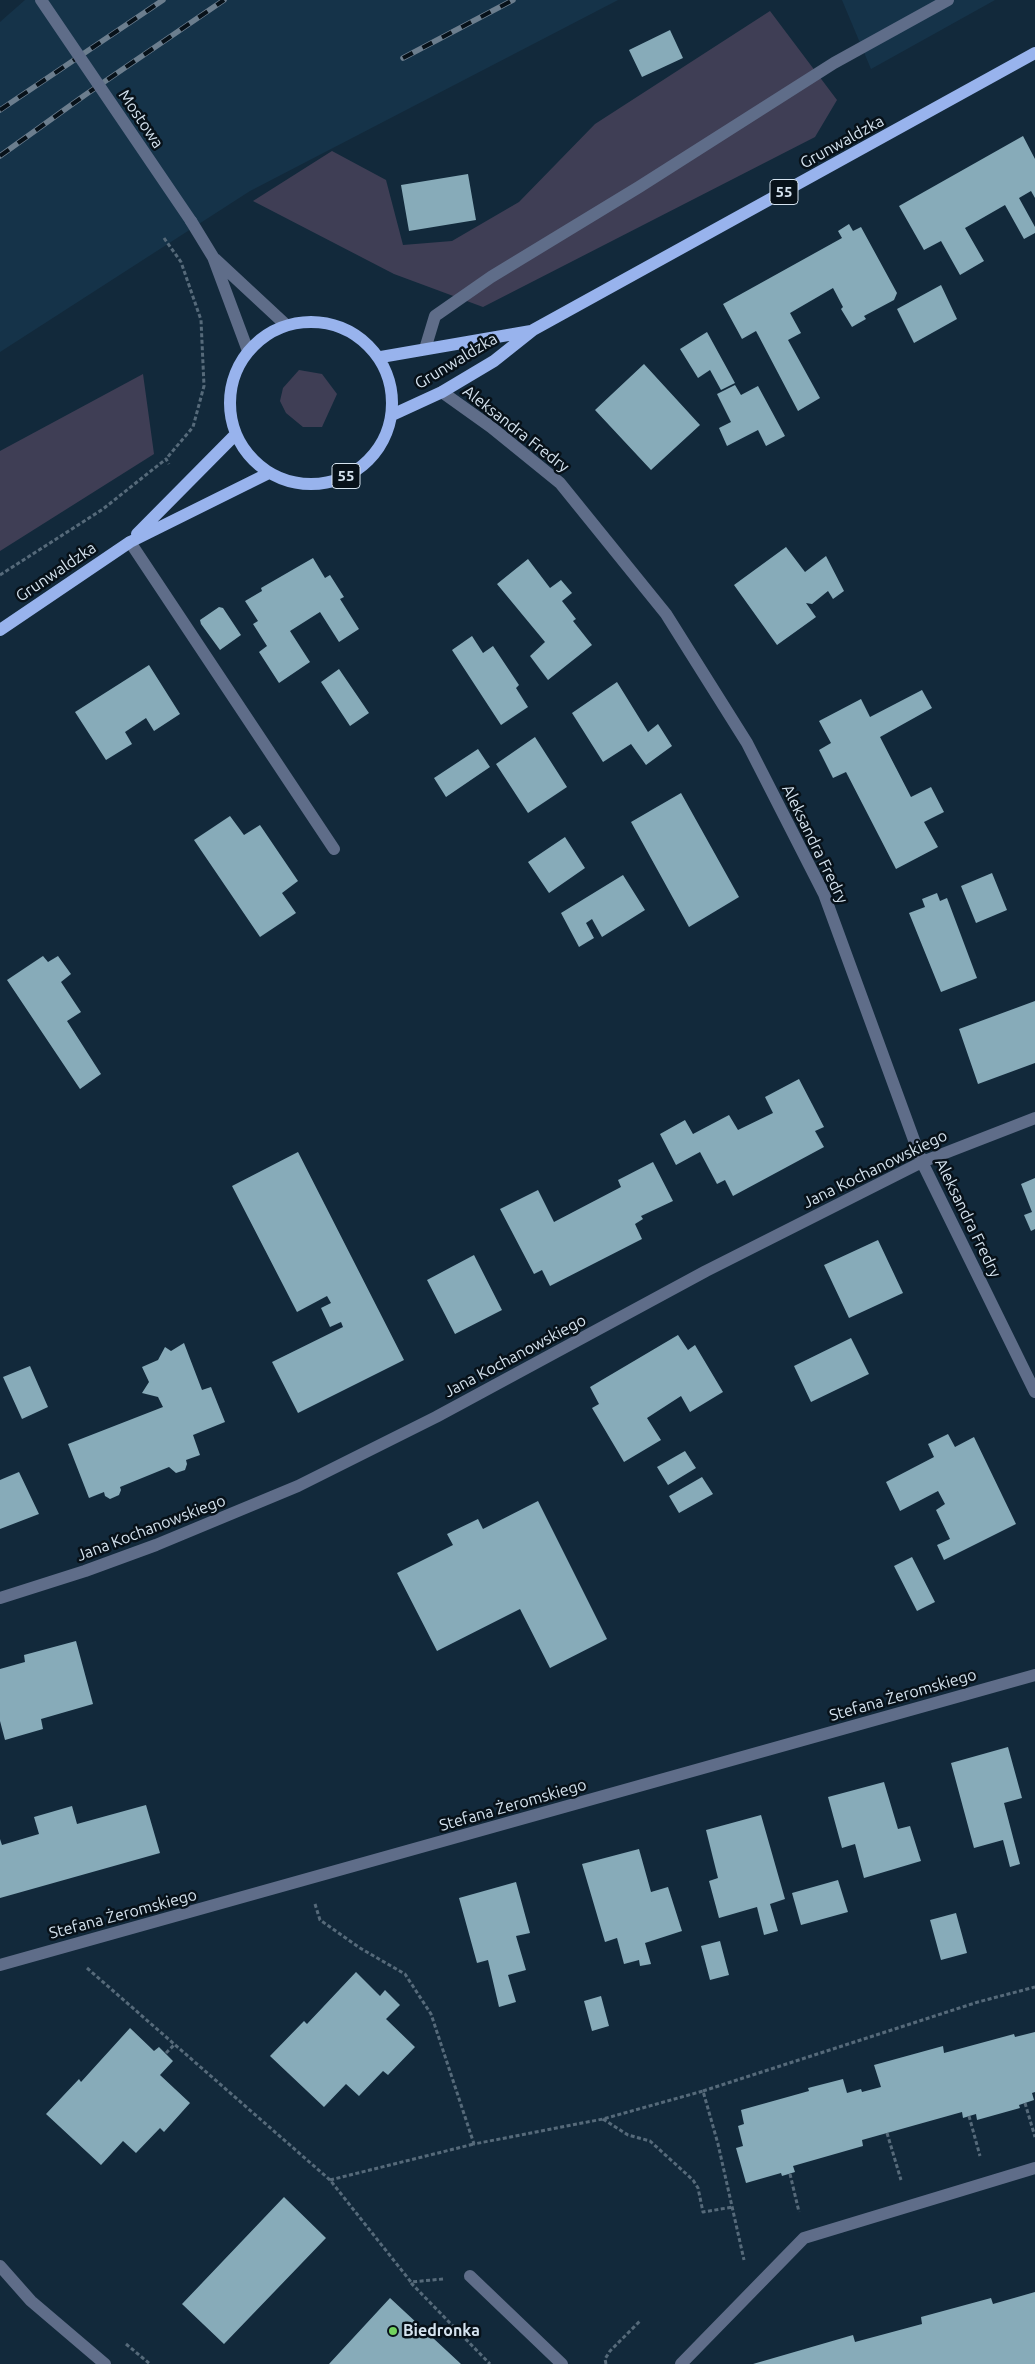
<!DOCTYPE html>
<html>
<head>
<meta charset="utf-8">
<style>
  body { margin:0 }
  canvas { display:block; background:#12293b }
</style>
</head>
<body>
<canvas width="1035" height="2364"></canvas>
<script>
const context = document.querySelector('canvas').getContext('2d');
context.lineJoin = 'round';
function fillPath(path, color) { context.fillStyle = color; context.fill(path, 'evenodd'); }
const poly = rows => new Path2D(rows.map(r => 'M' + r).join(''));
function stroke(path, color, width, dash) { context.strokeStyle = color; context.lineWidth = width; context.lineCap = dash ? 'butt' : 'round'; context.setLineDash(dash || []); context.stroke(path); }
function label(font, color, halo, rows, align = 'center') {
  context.font = font + ' Ubuntu,sans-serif'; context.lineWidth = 5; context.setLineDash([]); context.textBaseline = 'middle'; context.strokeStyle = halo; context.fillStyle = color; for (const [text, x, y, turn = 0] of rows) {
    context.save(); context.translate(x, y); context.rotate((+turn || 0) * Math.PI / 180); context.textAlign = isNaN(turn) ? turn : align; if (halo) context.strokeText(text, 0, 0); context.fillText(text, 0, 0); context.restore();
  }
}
fillPath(poly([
  [25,0,618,0,250,191,0,352,0,22],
  [842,0,995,0,871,69]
]), '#153349');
fillPath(poly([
  [770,11,837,100,815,137,483,307,394,274,253,201,332,151,386,180,403,245,452,241,519,202,595,124],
  [299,370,322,374,337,394,322,427,303,427,286,413,280,401,283,388],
  [143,374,154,454,0,551,0,451]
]), '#3f3e55');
fillPath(poly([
  [670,30,683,58,642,77,629,50],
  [1023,136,1035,159,1035,198,1031,191,1019,198,1035,227,1035,233,1024,239,1005,205,965,228,984,261,960,275,941,241,924,250,899,206],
  [468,174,476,220,409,231,401,185],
  [849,224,853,231,861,227,897,293,894,300,864,316,866,319,852,327,841,309,843,307,833,288,790,313,801,333,788,340,820,398,798,411,756,331,742,339,723,304,842,238,838,231],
  [941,285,957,319,914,343,897,309],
  [707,332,735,383,721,390,710,370,698,378,680,349],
  [644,364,700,425,651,470,595,410],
  [735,385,741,395,758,386,785,436,766,446,758,430,727,446,719,428,731,422,717,394],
  [786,547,805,572,826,556,844,591,833,599,828,591,812,604,806,603,816,617,777,645,734,585],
  [313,558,325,578,330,575,344,597,340,599,359,629,339,642,320,612,290,631,310,662,279,683,259,652,267,646,253,624,258,621,245,601,262,591,261,588],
  [528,559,550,588,561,580,572,593,562,601,576,619,573,621,592,645,548,680,530,656,545,642,497,584],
  [219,607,223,608,241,635,220,650,201,624,200,620],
  [472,636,483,653,493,646,519,685,516,688,528,707,501,725,452,650],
  [149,665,180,714,154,731,146,718,125,732,132,744,106,760,75,712],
  [339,669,369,713,350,726,321,682],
  [617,682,648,732,658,724,672,746,646,765,631,744,603,762,572,713],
  [922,690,932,708,880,737,911,797,931,787,944,812,924,822,938,847,896,869,846,772,833,778,819,750,831,743,819,721,861,699,870,717],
  [535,737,567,787,528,813,496,764],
  [478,749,490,767,446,797,434,778],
  [681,793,739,897,689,927,631,822],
  [230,816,244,835,260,825,298,881,282,893,296,913,260,937,194,840],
  [565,837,585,868,549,893,528,862],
  [992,873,1007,910,976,923,961,886],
  [623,875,645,910,602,937,592,919,586,923,594,938,579,947,561,913],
  [937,893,940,901,947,898,977,978,941,992,909,913,925,907,922,899],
  [43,956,48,962,58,956,71,974,61,982,81,1012,67,1021,101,1074,80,1089,7,980],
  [1035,1001,1035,1063,978,1084,959,1029],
  [799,1079,824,1127,815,1131,824,1147,733,1196,725,1180,717,1184,700,1152,676,1165,660,1134,685,1120,693,1134,729,1115,738,1130,773,1113,765,1097],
  [298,1152,404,1360,298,1413,272,1362,343,1327,341,1322,330,1327,321,1308,331,1303,327,1296,297,1312,232,1186],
  [653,1162,673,1201,641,1216,643,1219,635,1224,642,1239,550,1286,542,1270,534,1274,500,1209,538,1190,554,1222,621,1187,618,1180],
  [1035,1178,1035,1229,1031,1231,1024,1215,1032,1212,1021,1184],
  [878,1240,903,1293,849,1318,824,1265],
  [474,1255,502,1310,455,1334,427,1280],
  [678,1335,688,1350,695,1345,723,1392,690,1412,681,1396,647,1418,661,1440,624,1462,592,1408,599,1404,590,1387],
  [851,1338,869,1374,811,1402,794,1366],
  [184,1343,202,1390,211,1387,225,1422,193,1435,200,1455,186,1460,187,1464,185,1470,176,1473,169,1467,120,1487,121,1490,119,1495,110,1499,105,1496,104,1492,89,1498,68,1444,163,1407,158,1397,142,1393,149,1382,142,1367,158,1360,165,1347,171,1351],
  [30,1366,48,1407,22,1419,3,1377],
  [948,1434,955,1447,974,1437,1016,1524,944,1560,937,1545,950,1539,936,1510,945,1504,938,1491,900,1511,886,1482,934,1457,928,1444],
  [685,1451,696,1468,668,1485,657,1467],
  [19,1472,39,1514,0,1529,0,1480],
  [702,1477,713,1494,679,1513,669,1496],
  [538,1501,607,1639,550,1668,520,1609,437,1651,397,1573,453,1545,447,1534,478,1519,483,1529],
  [912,1557,935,1602,917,1611,894,1566],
  [76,1641,93,1704,41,1719,43,1729,5,1740,0,1721,0,1669,25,1662,24,1655],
  [1008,1747,1022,1798,1004,1803,1020,1864,1010,1867,1003,1840,974,1848,951,1763],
  [884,1782,898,1829,910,1826,921,1861,864,1878,855,1844,842,1848,828,1797],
  [146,1805,160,1853,0,1898,0,1839,2,1845,39,1834,34,1817,72,1806,77,1824],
  [761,1815,785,1899,770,1904,778,1931,764,1935,757,1907,719,1918,709,1881,718,1878,706,1830],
  [639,1849,651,1892,668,1887,682,1931,645,1943,651,1964,640,1966,639,1960,624,1964,617,1938,605,1942,582,1864],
  [838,1880,848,1912,801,1925,792,1893],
  [516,1882,530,1933,516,1936,526,1970,508,1975,516,2002,499,2007,488,1960,477,1963,459,1898],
  [956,1913,967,1953,941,1960,930,1920],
  [720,1941,729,1975,710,1980,701,1946],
  [356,1972,380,1996,385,1990,400,2005,386,2019,415,2047,388,2075,383,2071,359,2096,346,2084,324,2107,270,2056,304,2021,307,2024],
  [601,1996,609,2026,592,2031,584,2001],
  [130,2028,154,2051,159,2047,173,2061,160,2075,190,2103,164,2132,160,2128,136,2153,123,2141,101,2165,46,2114,79,2079,81,2082],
  [1035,2032,1035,2092,1032,2093,1034,2100,1019,2105,1020,2108,977,2120,976,2114,963,2118,962,2112,862,2140,863,2146,793,2166,795,2172,782,2176,781,2173,746,2183,736,2148,743,2146,738,2126,744,2124,741,2110,809,2091,808,2088,843,2079,847,2093,861,2089,862,2092,881,2087,874,2065,943,2046,944,2053,1014,2034,1015,2037],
  [284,2197,326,2238,224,2344,182,2304],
  [1035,2292,1035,2364,753,2364,853,2335,855,2342,922,2324,921,2317,991,2298,993,2304],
  [390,2298,461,2364,329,2364]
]), '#87abb9');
stroke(poly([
  [164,238,181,262,201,320,204,386,193,427,166,459],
  [0,575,103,509,166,459,169,464],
  [315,1904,320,1920,360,1948,405,1974,431,2014,474,2144,603,2119,703,2091,718,2144,744,2260],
  [87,1968,330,2180],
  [166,2053,175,2044],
  [703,2091,978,2002,1035,1987],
  [1025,2103,1035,2137],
  [969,2116,980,2156],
  [603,2119,628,2135,650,2141,693,2180,698,2188,703,2212,733,2207],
  [887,2133,901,2180],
  [790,2174,799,2212],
  [443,2279,411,2282,330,2180,474,2144],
  [411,2283,490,2364],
  [126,2344,150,2364],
  [606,2364,605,2359,610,2351,641,2320]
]), '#566a7a', 3, [4, 2.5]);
stroke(poly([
  [191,221,213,257,248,351],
  [215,259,286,325],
  [425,349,435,316,491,277,639,187,834,63,948,0],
  [442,392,491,427,560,483,666,614,747,743,824,894,922,1162,1035,1392],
  [130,542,334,849],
  [0,1598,85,1571,156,1545,298,1486,436,1417,706,1271,922,1162,1035,1118],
  [0,1965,1035,1675],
  [0,2266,31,2301,105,2364],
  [470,2276,562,2364],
  [681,2364,804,2238,1035,2168]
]), '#5f6d89', 12);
stroke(poly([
  '230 403a81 81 0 1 1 162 0a81 81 0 1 1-162 0Z',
  [381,357,531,331],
  [392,415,442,392,494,361,533,330,1035,53],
  [137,534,236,434],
  [0,630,130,542,269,473]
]), '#98b3ed', 12);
const rail = poly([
  [403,58,513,0],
  [0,110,163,0],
  [0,156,85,95,224,0]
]);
stroke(rail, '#6c7e8e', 5.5);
stroke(rail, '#071119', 4, [11]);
stroke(poly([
  [41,0,191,221]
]), '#5f6d89', 12);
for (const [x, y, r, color] of [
  [393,2331,5,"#72d25e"]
]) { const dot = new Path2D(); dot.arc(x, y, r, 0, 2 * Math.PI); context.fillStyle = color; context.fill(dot); stroke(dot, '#071119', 2); }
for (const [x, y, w] of [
  [784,192,28],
  [346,476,28]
]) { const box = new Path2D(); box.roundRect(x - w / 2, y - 12.5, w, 25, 4); context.fillStyle = '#071119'; context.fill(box); stroke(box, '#d5e3ef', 1); }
label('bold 15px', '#d5e3ef', null, [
  ["55",784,192],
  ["55",346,476]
]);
label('16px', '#d5e3ef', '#071119', [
  ["Mostowa",141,119,56],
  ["Grunwaldzka",842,142,-29],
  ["Grunwaldzka",456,361,-31],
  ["Aleksandra Fredry",516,429,38],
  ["Grunwaldzka",56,572,-34],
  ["Aleksandra Fredry",815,844,64],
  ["Jana Kochanowskiego",875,1169,-26],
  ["Aleksandra Fredry",968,1218,64],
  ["Jana Kochanowskiego",515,1356,-28],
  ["Jana Kochanowskiego",151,1528,-21],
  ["Stefana Żeromskiego",903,1695,-16],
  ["Stefana Żeromskiego",513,1805,-16],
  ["Stefana Żeromskiego",123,1914,-15]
]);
label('bold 16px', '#d5e3ef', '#071119', [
  ["Biedronka",403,2331]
], 'left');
</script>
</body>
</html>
